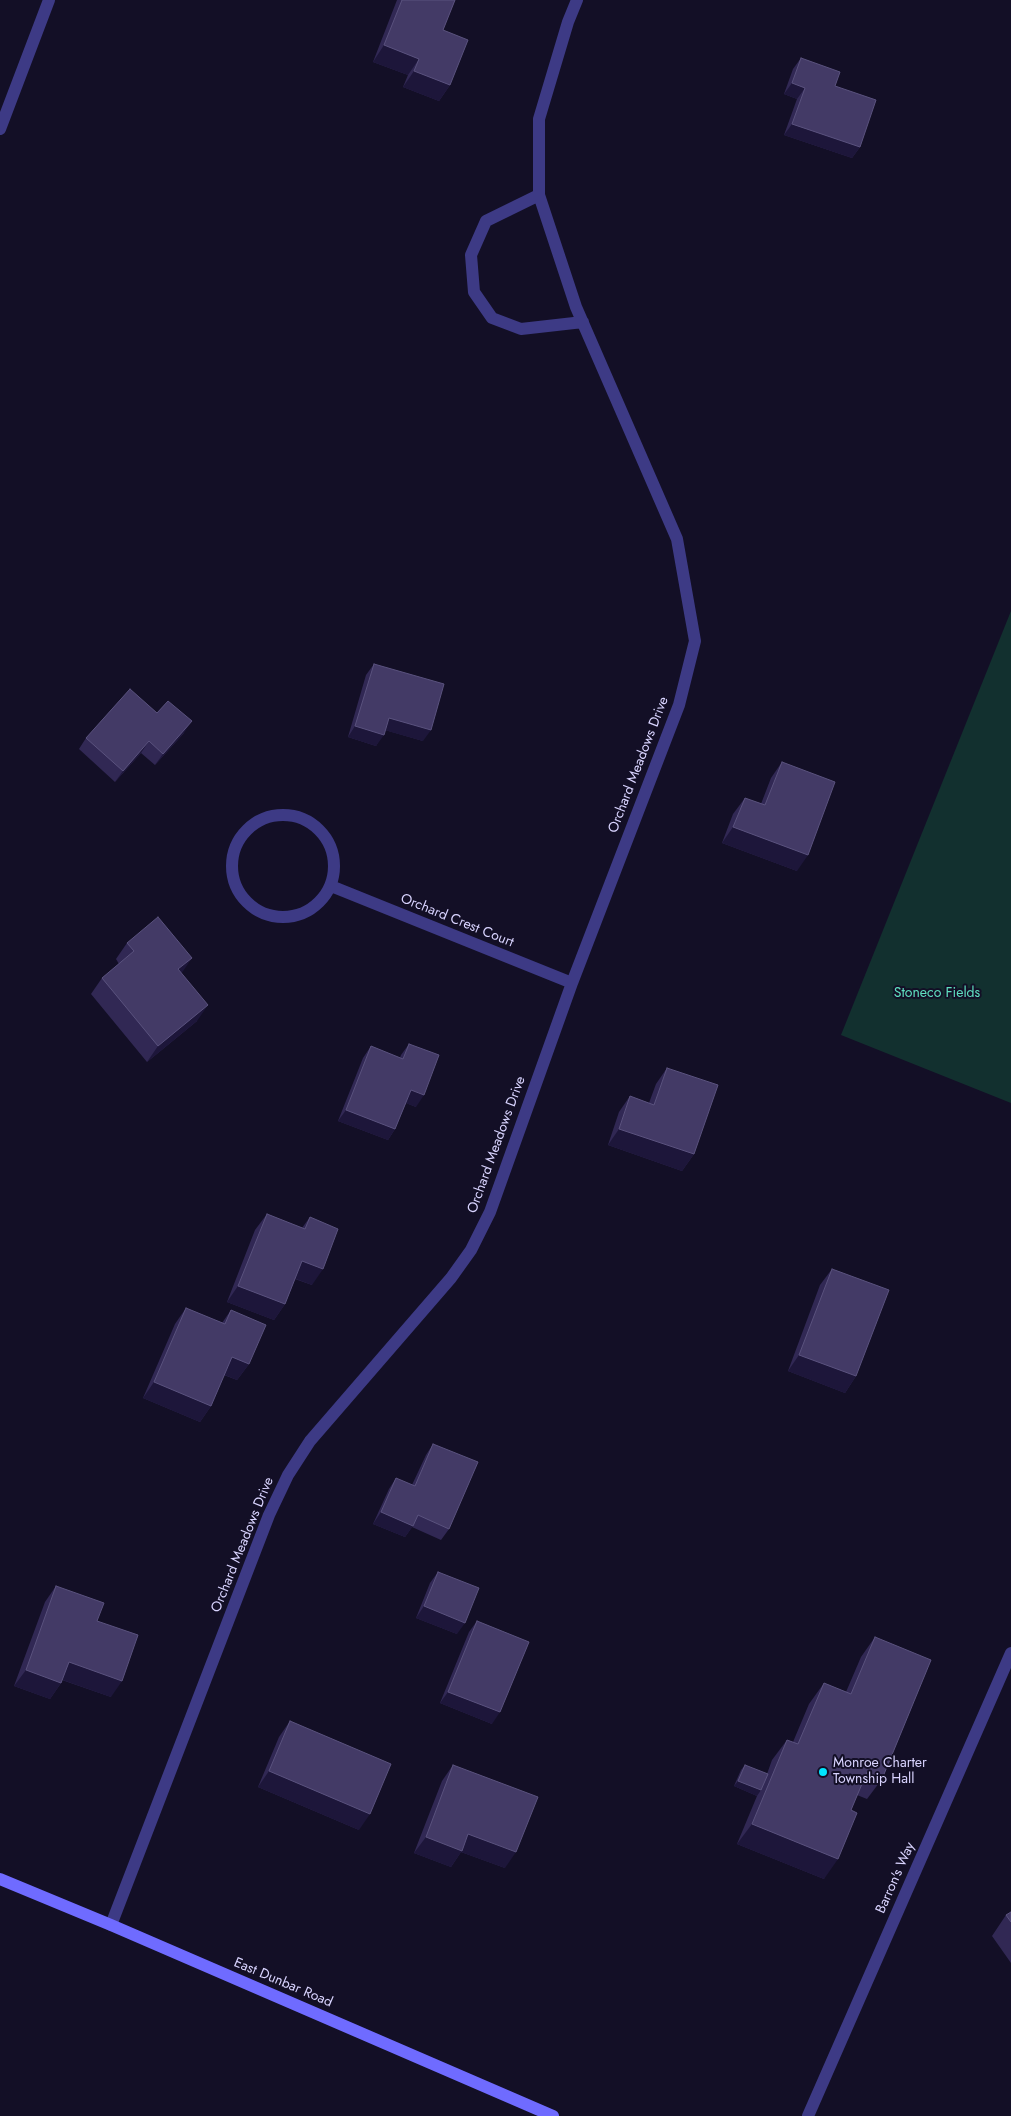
<!DOCTYPE html>
<html>
<head>
<meta charset="utf-8">
<style>
  body { margin:0 }
  canvas { display:block; background:#130f26 }
</style>
</head>
<body>
<canvas width="1011" height="2116"></canvas>
<script>
const context = document.querySelector('canvas').getContext('2d');
context.lineJoin = 'round';
function fillPath(path, color) { context.fillStyle = color; context.fill(path, 'evenodd'); }
const poly = rows => new Path2D(rows.map(r => 'M' + r).join(''));
function stroke(path, color, width, dash) { context.strokeStyle = color; context.lineWidth = width; context.lineCap = dash ? 'butt' : 'round'; context.setLineDash(dash || []); context.stroke(path); }
function label(font, color, halo, rows, align = 'center') {
  context.font = font + ' Jost,sans-serif'; context.lineWidth = 4; context.setLineDash([]); context.textBaseline = 'middle'; context.strokeStyle = halo; context.fillStyle = color; for (const [text, x, y, turn = 0] of rows) {
    context.save(); context.translate(x, y); context.rotate((+turn || 0) * Math.PI / 180); context.textAlign = isNaN(turn) ? turn : align; if (halo) context.strokeText(text, 0, 0); context.fillText(text, 0, 0); context.restore();
  }
}
fillPath(poly([
  [1011,611,1011,1103,841,1035]
]), '#12302f');
stroke(poly([
  [0,129,49,0],
  [539,195,486,221,471,255,474,292,492,318,521,329,583,322],
  '232 866a51 51 0 1 1 102 0a51 51 0 1 1-102 0Z',
  [331,886,572,983],
  [111,1925,269,1515,288,1475,310,1441,451,1278,471,1250,490,1212,572,983,679,705,695,641,677,539,576,307,539,195,539,119,568,22,577,0],
  [808,2116,1011,1653]
]), '#3d3a85', 12);
stroke(poly([
  [0,1879,111,1925,553,2116]
]), '#6f6bff', 12);
fillPath(poly([
  [397,0,455,0,443,30,450,85,439,101,403,87,408,75,373,62],
  [801,58,835,86,860,147,852,158,784,135,797,99,784,94,793,69],
  [374,664,423,741,385,730,376,746,348,737,366,675],
  [157,713,184,733,155,765,141,753,115,782,79,749,86,738],
  [782,762,797,871,722,843,733,814,745,798,761,804,771,778],
  [127,943,181,973,197,1021,147,1062,91,994,102,978,119,964,116,959],
  [409,1044,416,1107,406,1103,395,1129,388,1140,338,1121,363,1058,371,1046,400,1058,401,1055],
  [667,1068,694,1154,682,1171,608,1145,619,1112,630,1096,649,1103,656,1084],
  [267,1214,302,1228,310,1217,312,1285,295,1279,285,1304,274,1320,227,1302,255,1230],
  [832,1269,856,1376,845,1393,788,1371,820,1285],
  [186,1308,222,1323,231,1310,249,1364,237,1380,224,1375,211,1406,200,1422,143,1398,175,1324],
  [433,1444,449,1529,441,1540,412,1527,405,1537,373,1524,389,1489,396,1478,412,1485,426,1455],
  [438,1572,457,1634,416,1618,430,1583],
  [56,1586,97,1621,111,1697,62,1680,61,1683,50,1699,14,1686,45,1602],
  [477,1621,492,1724,440,1703,469,1632],
  [875,1637,882,1779,867,1799,857,1795,824,1879,737,1844,757,1796,734,1786,741,1770,745,1765,767,1774,772,1760,787,1740,793,1742,809,1704,824,1683,846,1692,861,1657],
  [290,1721,359,1830,258,1787,279,1737],
  [453,1765,505,1868,461,1852,451,1867,414,1853,442,1781],
  [1011,1912,1011,1963,992,1936,1006,1915]
]), '#312854');
fillPath(poly([
  [384,45,419,59,408,75,373,62],
  [414,71,450,85,439,101,403,87],
  [792,83,805,88,797,99,784,94],
  [792,124,860,147,852,158,784,135],
  [389,718,431,730,423,741,381,729],
  [192,721,184,733,155,765,163,754],
  [355,726,384,735,376,746,348,737],
  [149,741,141,753,115,782,123,771],
  [733,827,808,855,797,871,722,843],
  [192,958,181,974,178,969],
  [208,1005,197,1021,147,1062,158,1046],
  [411,1090,424,1095,416,1107,403,1102],
  [346,1110,395,1129,388,1140,338,1121],
  [619,1129,694,1154,682,1171,608,1145],
  [302,1261,323,1269,312,1285,291,1277],
  [238,1286,285,1304,274,1320,227,1302],
  [799,1355,856,1376,845,1393,788,1371],
  [232,1357,249,1364,237,1380,220,1373],
  [154,1382,211,1406,200,1422,143,1398],
  [381,1512,413,1526,405,1537,373,1524],
  [424,1606,465,1623,457,1634,416,1618],
  [69,1662,122,1681,111,1697,57,1678],
  [26,1670,61,1683,50,1699,14,1686],
  [448,1692,500,1712,492,1724,440,1703],
  [269,1771,370,1814,359,1830,258,1787],
  [738,1781,761,1790,757,1796,734,1786],
  [752,1824,838,1859,824,1879,737,1844],
  [468,1834,516,1852,505,1868,461,1852,451,1867,414,1853,426,1837]
]), '#1d163a');
const building = poly([
  [402,0,455,0,443,30,468,40,450,85,414,71,419,59,384,45,402,0],
  [801,58,840,72,835,86,876,100,860,147,792,124,805,88,792,83,801,58],
  [374,664,444,684,431,730,389,718,384,735,355,726,374,664],
  [130,689,157,713,168,701,192,721,163,754,149,741,123,771,86,738,130,689],
  [782,762,835,782,808,855,733,827,745,798,765,805,782,762],
  [158,917,192,958,178,969,208,1005,158,1046,102,978,134,951,127,943,158,917],
  [409,1044,439,1055,424,1095,411,1090,395,1129,346,1110,371,1046,403,1059,409,1044],
  [667,1068,718,1085,694,1154,619,1129,630,1096,654,1105,667,1068],
  [267,1214,305,1229,310,1217,338,1229,323,1269,302,1261,285,1304,238,1286,267,1214],
  [832,1269,889,1290,856,1376,799,1355,832,1269],
  [186,1308,225,1324,231,1310,266,1325,249,1364,232,1357,211,1406,154,1382,186,1308],
  [433,1444,478,1462,449,1529,418,1515,413,1526,381,1512,396,1478,415,1486,433,1444],
  [438,1572,479,1588,465,1623,424,1606,438,1572],
  [56,1586,104,1603,97,1621,138,1635,122,1681,69,1662,61,1683,26,1670,56,1586],
  [477,1621,529,1642,500,1712,448,1692,477,1621],
  [875,1637,931,1660,882,1779,867,1772,851,1810,857,1813,838,1859,752,1824,787,1740,798,1744,824,1683,851,1694,875,1637],
  [290,1721,391,1764,370,1814,269,1771,290,1721],
  [453,1765,538,1797,516,1852,468,1834,462,1851,426,1837,453,1765],
  [745,1765,768,1774,761,1790,738,1781,745,1765],
  [1011,1912,1011,1922,1006,1915,1011,1912]
]);
fillPath(building, '#433a66');
stroke(building, '#5a527e', 1);
for (const [x, y, r, color] of [
  [823,1772,5,"#00e5ff"]
]) { const dot = new Path2D(); dot.arc(x, y, r, 0, 2 * Math.PI); context.fillStyle = color; context.fill(dot); stroke(dot, '#130f26', 2); }
label('14px', '#d9d4ff', '#130f26', [
  ["Orchard Meadows Drive",639,765,-69],
  ["Orchard Crest Court",457,921,22],
  ["Orchard Meadows Drive",497,1145,-70],
  ["Orchard Meadows Drive",243,1545,-68],
  ["Barron's Way",896,1878,-66],
  ["East Dunbar Road",283,1983,23]
]);
label('14px', '#5fe0c0', '#130f26', [
  ["Stoneco Fields",937,994]
]);
label('14px', '#d9d4ff', '#130f26', [
  ["Monroe Charter",833,1764],
  ["Township Hall",833,1780]
], 'left');
</script>
</body>
</html>
